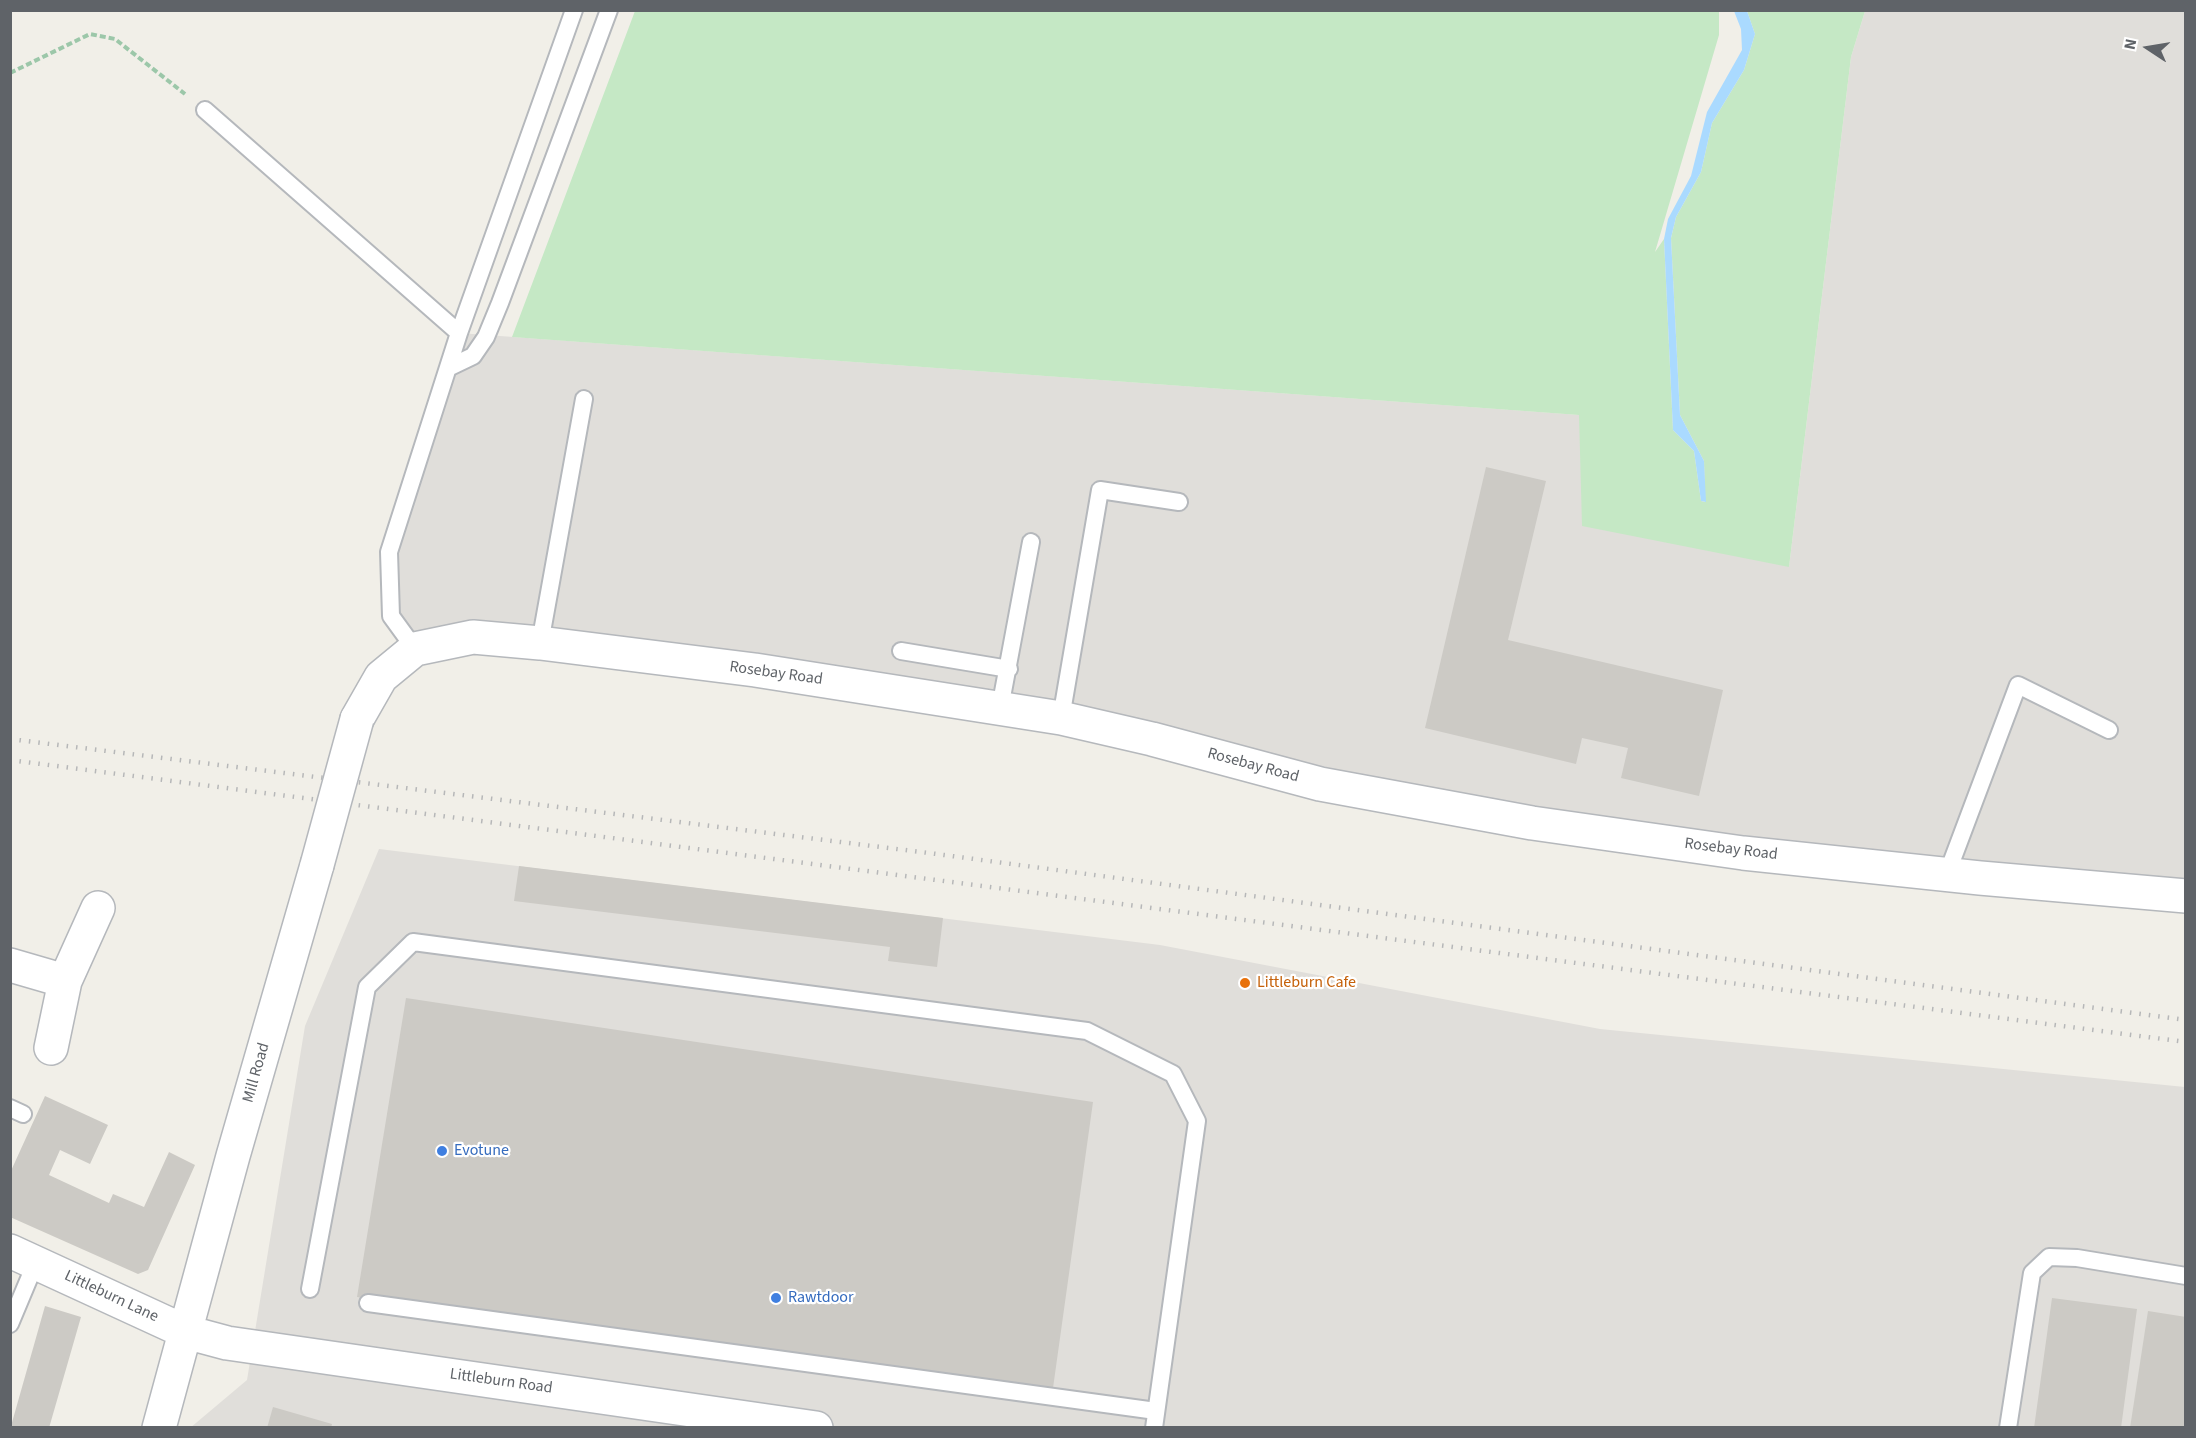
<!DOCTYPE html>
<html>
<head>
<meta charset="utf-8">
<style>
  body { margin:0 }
  #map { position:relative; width:2196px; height:1438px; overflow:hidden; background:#f1efe8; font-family:"Source Sans 3",sans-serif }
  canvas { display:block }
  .frame { position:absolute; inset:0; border:12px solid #5f6368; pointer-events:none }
  .north { position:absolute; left:2118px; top:18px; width:60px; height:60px; -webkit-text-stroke:4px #fff; paint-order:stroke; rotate:282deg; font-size:16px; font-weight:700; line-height:24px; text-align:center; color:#5f6368 }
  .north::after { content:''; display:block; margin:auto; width:21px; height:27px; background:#5f6368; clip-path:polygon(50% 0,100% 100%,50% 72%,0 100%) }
</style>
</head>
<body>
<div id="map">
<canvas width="2196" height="1438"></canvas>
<div class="frame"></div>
<div class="north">N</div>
</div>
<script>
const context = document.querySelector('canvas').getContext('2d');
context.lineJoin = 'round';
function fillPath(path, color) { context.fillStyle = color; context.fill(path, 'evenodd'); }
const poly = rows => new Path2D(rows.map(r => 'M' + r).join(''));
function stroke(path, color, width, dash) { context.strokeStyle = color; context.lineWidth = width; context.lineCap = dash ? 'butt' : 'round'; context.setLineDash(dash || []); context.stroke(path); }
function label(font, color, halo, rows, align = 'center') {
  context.font = font + ' "Source Sans 3",sans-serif'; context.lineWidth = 4.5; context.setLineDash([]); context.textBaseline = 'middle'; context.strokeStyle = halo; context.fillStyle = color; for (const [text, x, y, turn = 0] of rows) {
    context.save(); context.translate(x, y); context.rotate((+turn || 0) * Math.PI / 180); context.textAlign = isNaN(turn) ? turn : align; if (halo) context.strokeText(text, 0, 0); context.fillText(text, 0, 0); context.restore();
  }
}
fillPath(poly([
  [1865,11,2185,11,2185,896,1743,853,755,670,415,649,391,616,389,552,459,333,1580,415,1789,567,1851,57],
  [379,849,1160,945,1600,1029,2185,1087,2185,1427,190,1428,247,1380,305,1026]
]), '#e0deda');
fillPath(poly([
  [635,11,1719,11,1719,35,1655,252,1664,239,1673,430,1694,451,1701,501,1705,502,1704,461,1680,415,1671,238,1676,217,1701,172,1712,123,1744,70,1755,34,1747,11,1865,11,1851,57,1789,567,1582,526,1579,415,512,337]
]), '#c5e8c5');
fillPath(poly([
  [1734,11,1747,11,1755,34,1744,70,1712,123,1701,172,1676,217,1671,238,1680,415,1704,461,1706,502,1701,501,1694,451,1673,430,1664,239,1668,219,1691,176,1707,112,1742,50,1741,29]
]), '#aadaff');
fillPath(poly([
  [1486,467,1546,481,1508,640,1723,690,1699,796,1621,778,1628,748,1582,738,1576,764,1425,728],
  [519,866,943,918,937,967,888,961,890,947,514,901],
  [406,998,1093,1102,1053,1388,357,1297],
  [45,1096,108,1125,90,1164,60,1150,49,1175,109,1203,113,1194,144,1207,169,1152,195,1165,148,1270,138,1274,10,1217,10,1173],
  [2052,1298,2137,1309,2121,1428,2034,1428],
  [45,1306,81,1317,49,1428,16,1428,11,1426],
  [2148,1311,2186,1317,2186,1428,2130,1428],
  [273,1407,332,1424,331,1428,267,1428]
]), '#cccac5');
const lane = poly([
  [205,110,459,333,389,552,391,616,415,649],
  [459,333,574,10],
  [448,368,473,356,486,337,500,303,609,10],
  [540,643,584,399],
  [901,651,1009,669],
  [1000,708,1031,542],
  [1061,718,1100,490,1179,502],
  [1947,874,2018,685,2109,730],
  [10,1108,23,1114],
  [310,1289,367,987,413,942,1087,1031,1173,1074,1197,1121,1154,1428],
  [368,1303,1156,1411],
  [10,1324,36,1262],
  [2008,1428,2032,1273,2049,1257,2077,1258,2186,1276]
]);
const street = poly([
  [357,719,381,677,415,649,473,637,540,643,755,670,1061,718,1152,739,1320,784,1532,823,1743,853,1980,878,2186,896],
  [10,965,65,981],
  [51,1048,65,981,98,908],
  [10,1251,186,1332,227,1343,816,1428],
  [159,1428,233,1156,317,865]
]);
stroke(lane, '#b5b8bc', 20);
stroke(street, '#b5b8bc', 36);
stroke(poly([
  [10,73,90,34,115,39,185,94]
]), '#9cc7a9', 4, [6, 3]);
stroke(lane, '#fff', 16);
stroke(street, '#fff', 33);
stroke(poly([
  [10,739,929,853,2186,1020],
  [10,760,2186,1042]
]), '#b6b7b8', 4.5, [1.5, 8]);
const streetBridge = poly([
  [317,865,357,719]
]);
stroke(streetBridge, '#b5b8bc', 36, []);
stroke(streetBridge, '#fff', 33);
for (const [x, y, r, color] of [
  [1245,983,6,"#e8710a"],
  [442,1151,6,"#3f7fe0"],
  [776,1298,6,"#3f7fe0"]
]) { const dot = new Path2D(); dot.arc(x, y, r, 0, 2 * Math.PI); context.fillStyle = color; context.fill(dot); stroke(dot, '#fff', 2); }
label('16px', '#5f6368', '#fff', [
  ["Rosebay Road",776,674,8],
  ["Rosebay Road",1253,766,15],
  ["Rosebay Road",1731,850,7],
  ["Mill Road",257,1073,-74],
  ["Littleburn Lane",111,1297,25],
  ["Littleburn Road",501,1382,8]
]);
label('16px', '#c56008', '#fff', [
  ["Littleburn Cafe",1257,983]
], 'left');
label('16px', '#366cbe', '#fff', [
  ["Evotune",454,1151],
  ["Rawtdoor",788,1298]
], 'left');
</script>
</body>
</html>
